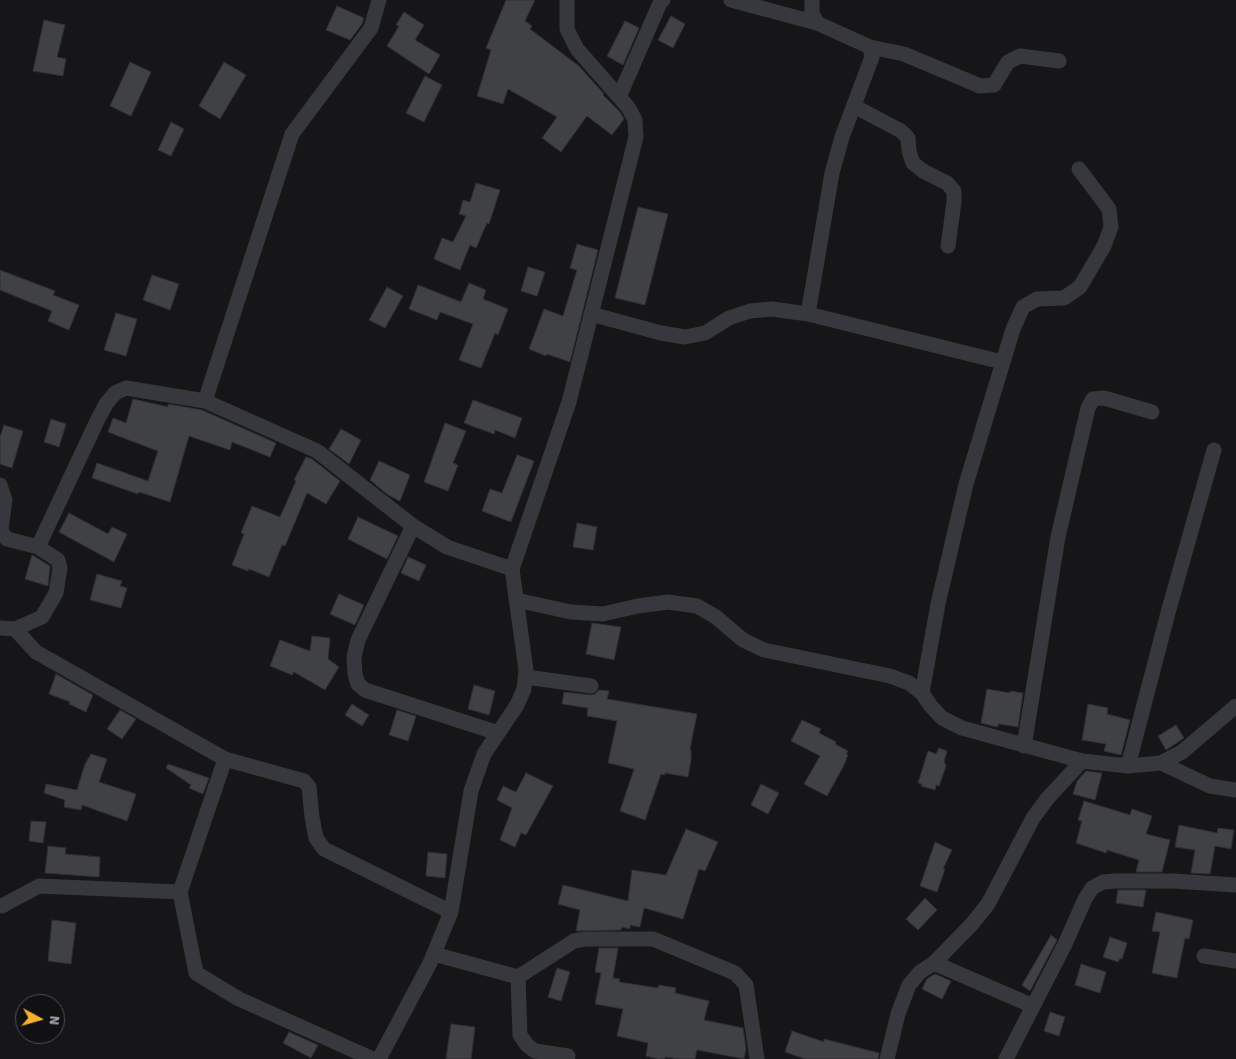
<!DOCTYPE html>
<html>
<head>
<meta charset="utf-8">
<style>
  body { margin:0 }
  #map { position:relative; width:1236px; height:1059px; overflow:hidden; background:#161618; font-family:"Source Sans 3",sans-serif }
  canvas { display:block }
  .north { position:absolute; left:15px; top:994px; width:50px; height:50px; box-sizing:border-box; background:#111113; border:1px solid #4d4f55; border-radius:50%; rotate:96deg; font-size:14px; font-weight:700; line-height:20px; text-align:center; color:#a7adb8 }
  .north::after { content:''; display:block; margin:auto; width:18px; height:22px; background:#f6b12f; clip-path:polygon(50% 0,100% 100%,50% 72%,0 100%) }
</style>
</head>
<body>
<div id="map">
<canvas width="1236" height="1059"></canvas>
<div class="north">N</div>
</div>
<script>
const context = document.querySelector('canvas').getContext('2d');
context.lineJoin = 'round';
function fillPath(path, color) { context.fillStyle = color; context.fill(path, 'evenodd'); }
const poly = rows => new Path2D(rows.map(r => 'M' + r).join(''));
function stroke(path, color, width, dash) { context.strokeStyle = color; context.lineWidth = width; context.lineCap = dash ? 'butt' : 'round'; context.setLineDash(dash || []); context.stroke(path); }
const building = poly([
  [506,0,535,0,525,21,532,26,530,29,579,66,604,94,603,95,620,112,624,119,612,135,587,116,561,152,542,138,557,117,508,89,503,104,477,96,491,50,486,48,506,0],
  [337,6,364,18,362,24,350,40,326,30,337,6],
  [404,12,424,25,415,40,440,55,429,74,387,46,399,26,396,25,404,12],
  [671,16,685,24,673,48,658,40,671,16],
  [44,20,65,25,57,57,66,59,63,76,33,71,44,20],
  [625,21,639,28,623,65,607,56,625,21],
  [130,62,151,72,131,116,110,106,130,62],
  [224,62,246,75,220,119,199,106,224,62],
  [425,76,442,85,424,122,406,113,425,76],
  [171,122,184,129,171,156,158,150,171,122],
  [476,183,500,190,489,224,487,223,476,248,470,245,460,270,434,259,442,238,453,242,466,216,459,214,463,200,470,202,476,183],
  [638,207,668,214,645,305,615,298,638,207],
  [577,244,598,250,570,362,547,354,546,356,529,349,544,309,563,316,577,270,570,268,577,244],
  [528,267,545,272,537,296,521,291,528,267],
  [0,270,55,291,53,295,79,305,69,330,48,321,52,311,0,290,0,270],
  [152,275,179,284,170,310,143,300,152,275],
  [469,283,486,290,483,299,508,309,498,335,495,333,481,368,459,360,473,324,440,312,437,320,409,309,418,285,461,302,469,283],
  [387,287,403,296,385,328,369,320,387,287],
  [116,313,137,319,126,356,104,350,116,313],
  [133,399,168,407,168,404,202,410,276,443,270,457,232,442,230,450,189,436,170,502,139,492,138,494,92,478,97,463,148,481,158,451,108,432,113,418,126,423,133,399],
  [473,400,522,418,515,438,495,430,494,434,464,423,473,400],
  [51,419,66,424,59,447,44,442,51,419],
  [445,423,466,431,453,463,458,465,448,491,424,482,445,423],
  [4,425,23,431,12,468,0,464,0,437,4,425],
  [341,429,361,440,349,464,329,449,341,429],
  [517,455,534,461,511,522,482,511,490,489,502,493,517,455],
  [306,457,312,459,340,481,326,504,307,493,285,546,282,545,269,577,249,569,248,571,232,565,244,534,241,533,252,506,280,517,296,481,294,480,306,457],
  [379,461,410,475,400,501,388,495,370,480,379,461],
  [69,513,108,534,112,527,127,534,114,562,59,532,69,513],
  [358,517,398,536,387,559,348,539,358,517],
  [577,523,597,527,593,550,573,547,577,523],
  [32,555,50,566,48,586,25,579,32,555],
  [408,557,426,565,419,581,401,573,408,557],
  [97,574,122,581,120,586,127,588,121,608,90,600,97,574],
  [339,594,364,605,355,625,330,614,339,594],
  [592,623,621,627,614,660,586,654,592,623],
  [312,636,330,638,328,659,339,667,325,690,294,672,292,675,270,666,280,640,310,651,312,636],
  [56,674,93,695,86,712,69,704,70,702,49,694,56,674],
  [474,685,495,691,489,715,468,709,474,685],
  [987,689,1010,693,1010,691,1023,693,1018,727,999,724,997,727,981,723,987,689],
  [599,690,609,691,607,699,697,714,690,749,691,750,691,760,688,777,665,773,665,775,661,774,645,820,620,811,634,769,608,763,617,721,587,716,588,708,562,704,564,692,590,695,595,694,599,690],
  [352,704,369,715,362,726,345,715,352,704],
  [1088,704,1108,708,1107,714,1130,720,1121,755,1104,751,1106,744,1082,740,1088,704],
  [120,710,136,719,122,739,107,729,120,710],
  [397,710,416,716,408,741,389,735,397,710],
  [802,720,821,729,819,733,836,742,835,744,848,751,846,754,848,755,843,767,827,796,804,784,820,756,791,741,802,720],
  [1176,725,1184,738,1166,750,1158,736,1176,725],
  [939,748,947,751,944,761,946,766,939,786,936,785,935,790,921,786,922,784,918,783,928,751,936,754,939,748],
  [91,754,107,759,99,782,136,794,127,821,82,805,81,810,64,807,65,800,44,793,46,784,77,790,85,764,91,754],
  [168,764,209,778,203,794,189,788,191,785,166,768,168,764],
  [1086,771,1102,773,1095,800,1073,794,1077,781,1086,771],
  [526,773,553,786,526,835,521,833,515,847,500,840,512,808,497,800,503,786,516,792,526,773],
  [761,784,779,793,768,814,751,805,761,784],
  [1084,801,1130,815,1132,809,1152,816,1146,834,1170,840,1162,872,1136,872,1139,860,1107,850,1106,853,1076,843,1082,821,1078,820,1084,801],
  [31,821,46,822,43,843,29,841,31,821],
  [1179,825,1217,833,1218,828,1234,830,1231,849,1215,846,1210,874,1191,873,1195,850,1175,847,1179,825],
  [686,829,718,842,705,871,699,869,683,919,644,908,640,927,630,925,630,929,622,927,621,930,576,931,580,910,558,904,563,885,628,901,632,870,666,875,686,829],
  [935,842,952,850,943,869,945,869,937,892,920,886,935,842],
  [48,846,66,848,65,854,100,857,99,877,45,873,48,846],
  [428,852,447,854,445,878,426,876,428,852],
  [1118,890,1146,890,1143,907,1116,903,1118,890],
  [925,898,937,910,918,930,906,919,925,898],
  [1156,912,1193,920,1189,939,1185,938,1177,978,1152,973,1160,932,1152,931,1156,912],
  [52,920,76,923,71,964,48,961,52,920],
  [1051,935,1057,940,1030,991,1022,985,1051,935],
  [1110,937,1127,943,1122,959,1120,958,1118,962,1103,957,1110,937],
  [599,948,618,948,613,978,620,979,619,982,658,988,659,985,676,988,675,993,709,1001,704,1020,743,1028,746,1049,744,1059,697,1050,695,1059,679,1059,665,1057,665,1059,658,1059,646,1056,648,1043,617,1036,623,1009,595,1004,601,973,595,972,599,948],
  [1081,964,1106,972,1100,993,1075,985,1081,964],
  [557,968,570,972,561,1001,548,997,557,968],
  [935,974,951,981,942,999,922,989,927,979,935,974],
  [1050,1012,1065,1017,1059,1036,1044,1031,1050,1012],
  [451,1024,475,1027,471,1059,446,1059,451,1024],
  [792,1031,824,1042,824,1039,879,1053,878,1059,805,1059,785,1052,792,1031],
  [289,1032,318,1045,311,1058,283,1043,289,1032]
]);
fillPath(building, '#404145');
stroke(building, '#303034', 1);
stroke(poly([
  [731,0,817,23],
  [870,47,904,54,980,86,994,85,1008,62,1020,56,1059,61],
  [619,97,660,3,663,0],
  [854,106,901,131,908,138,909,151,913,163,923,171,947,183,954,191,954,202,948,246],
  [591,314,661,333,685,337,705,333,729,318,750,311,772,309,808,314,1002,362],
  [808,314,832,173,842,137,872,57,870,47,817,23,812,13,812,0],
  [205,401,317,451,413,526,447,547,512,569],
  [0,485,5,500,1,529,3,534,7,539,38,547,97,421,106,404,115,393,126,388,205,401,292,134,371,28,379,0],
  [413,526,358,640,354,657,355,674,358,684,365,690,498,733],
  [516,600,571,612,603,614,638,606,668,602,697,606,716,617,743,640,764,650,890,676,909,683,922,693,930,705,942,718,962,728,1082,761,1128,766,1161,763,1182,752,1236,706],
  [0,628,15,629,42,617,56,593,60,568,58,560,38,547],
  [15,629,36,652,225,759],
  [526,677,591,686],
  [922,693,938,604,966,484,1013,329,1023,307,1037,299,1064,298,1080,287,1104,246,1111,227,1109,209,1079,169],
  [1024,746,1058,537,1088,408,1093,399,1104,398,1152,412],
  [1161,763,1210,786,1236,790],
  [1128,766,1169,609,1214,450],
  [0,906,2,906,39,886,180,892],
  [434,954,518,977,574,941,585,939,653,939,735,973,746,985,757,1059],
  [1204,956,1236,961],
  [934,963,1033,1006],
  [518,977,520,1035,527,1045,535,1051,568,1056],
  [373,1059,239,999,196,973,180,892,225,759,304,781,309,787,312,817,316,838,324,849,451,912],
  [379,1059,430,963,451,912,471,791,484,754,517,705,524,689,526,670,512,569,569,402,636,137,635,120,628,107,577,49,567,29,567,0],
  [887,1059,898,1014,909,985,920,972,934,963,972,924,988,904,1033,818,1047,799,1082,761],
  [1006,1059,1065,944,1085,899,1092,888,1103,882,1116,881,1173,881,1236,885]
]), '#36383d', 15);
</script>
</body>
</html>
